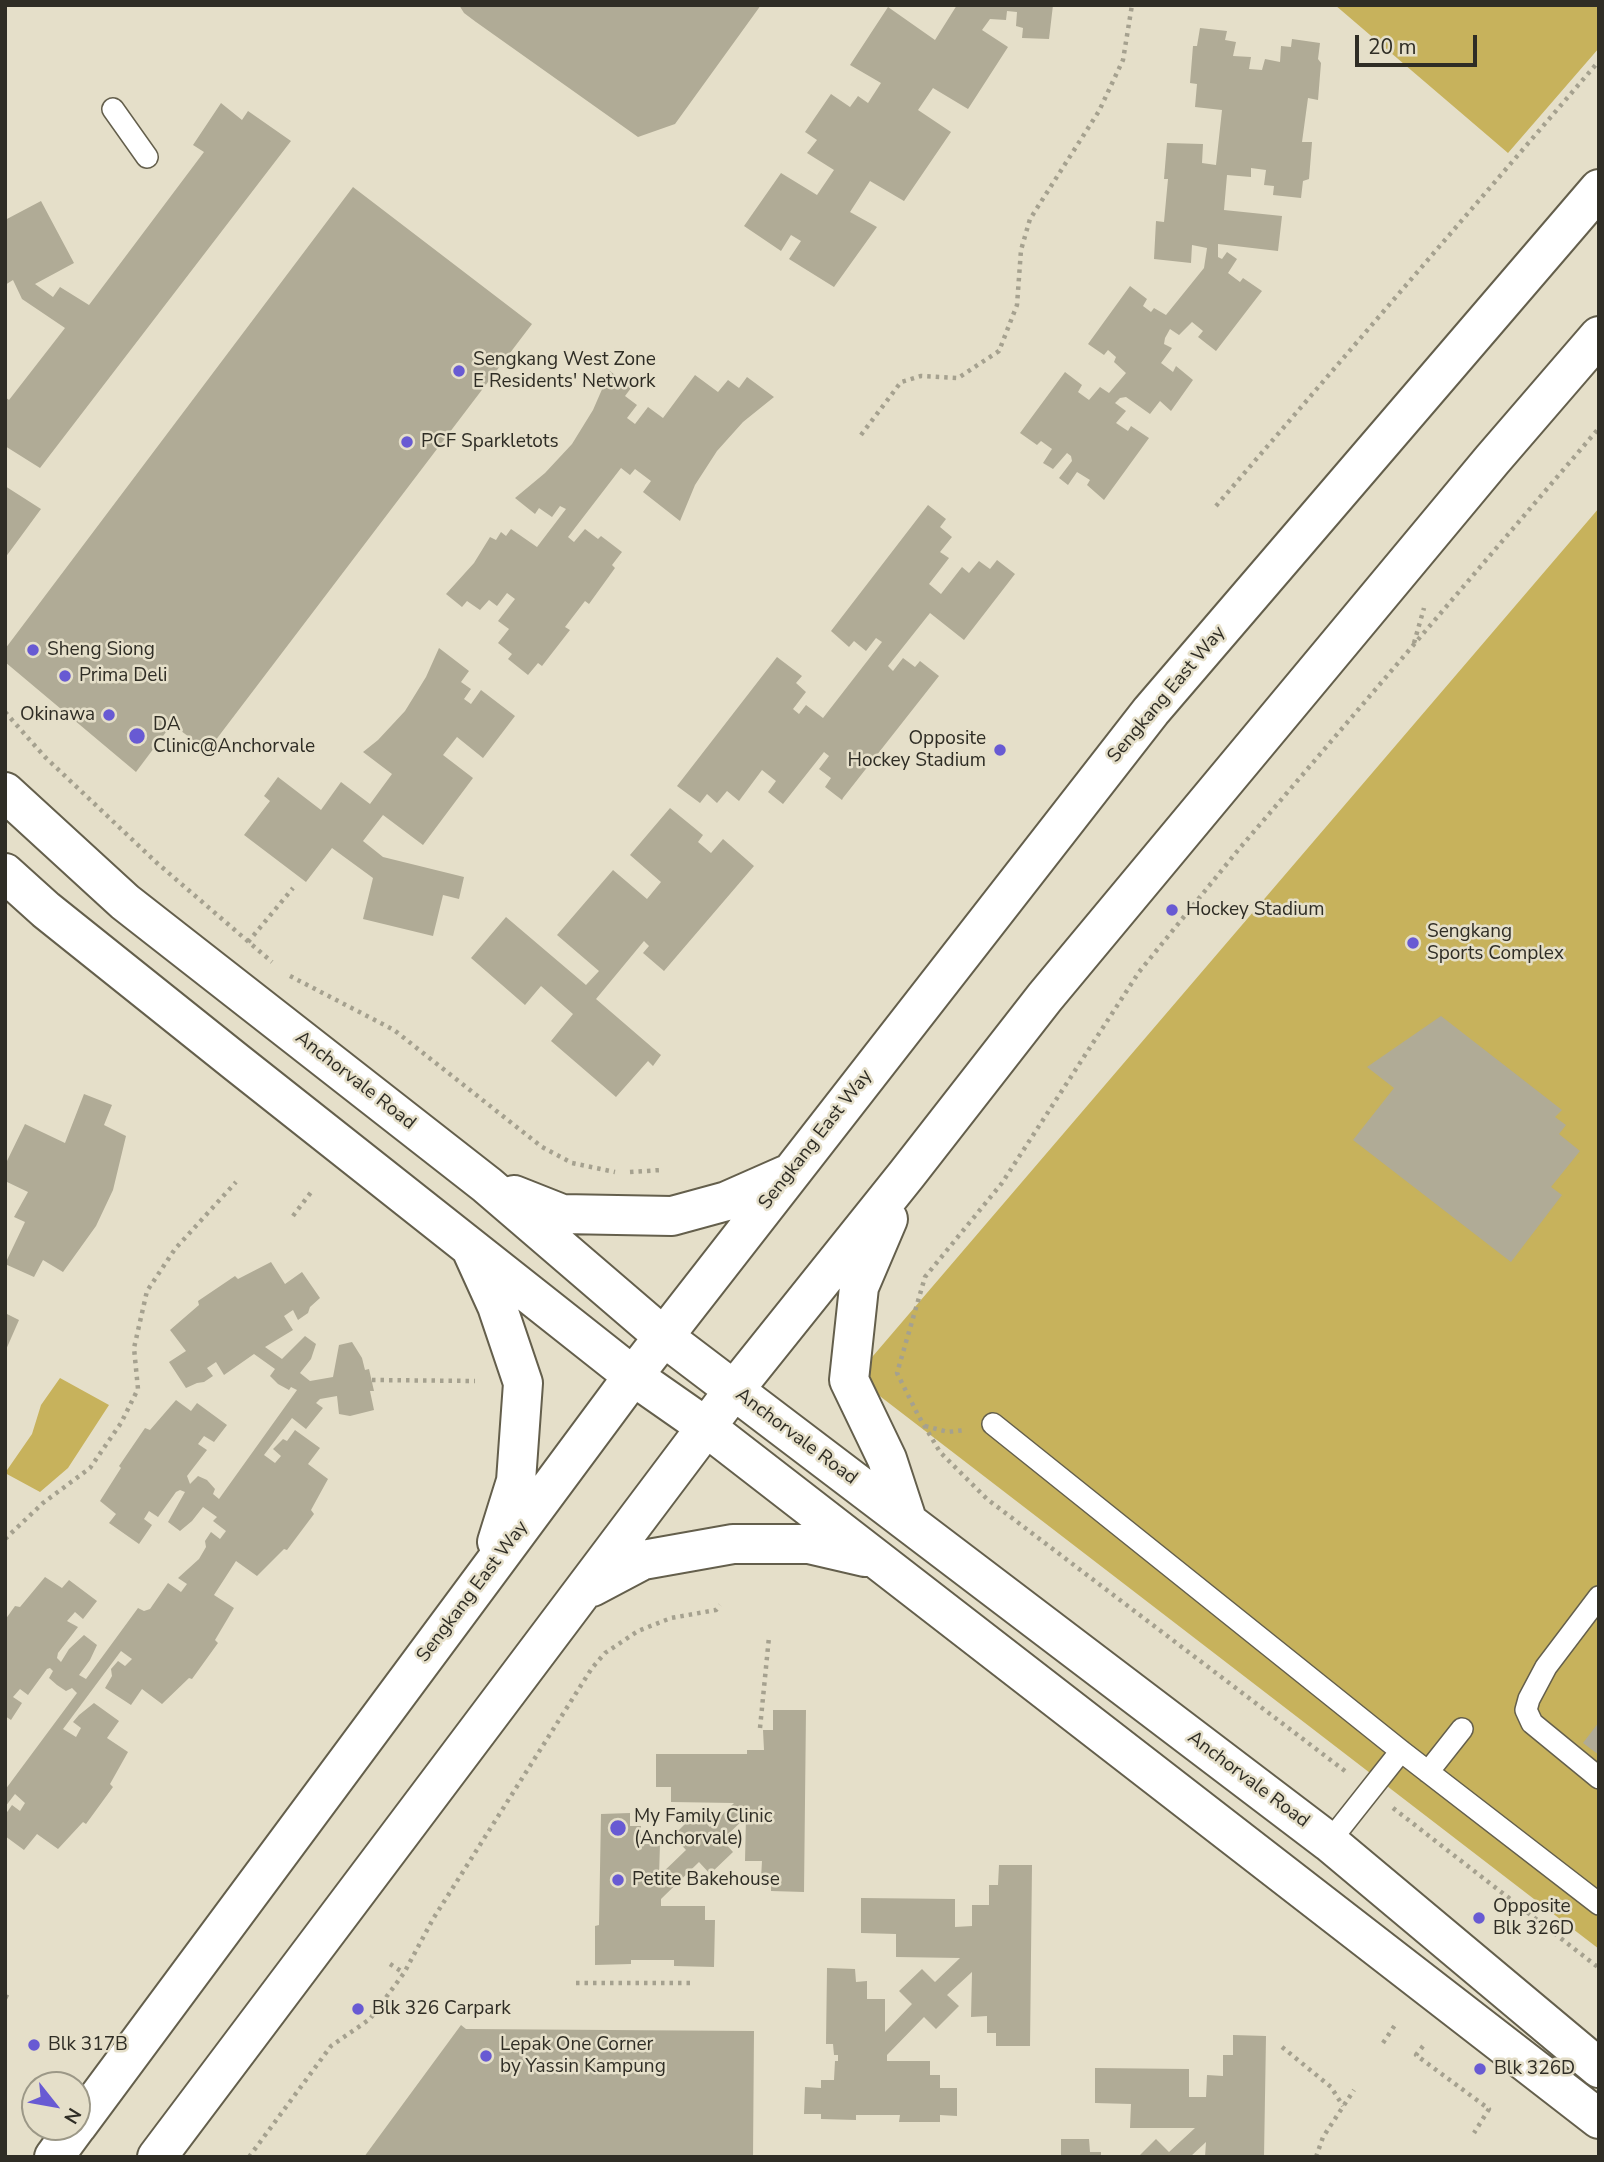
<!DOCTYPE html>
<html>
<head>
<meta charset="utf-8">
<style>
  body { margin:0 }
  #map { position:relative; width:1604px; height:2162px; overflow:hidden; background:#e5dfc9; font-family:"Nunito Sans",sans-serif }
  canvas { display:block }
  .frame { position:absolute; inset:0; border:7px solid #2f2d25; pointer-events:none }
  .north { position:absolute; left:21px; top:2071px; width:70px; height:70px; box-sizing:border-box; background:#e5dfc9; border:2px solid #9c9887; border-radius:50%; rotate:121deg; font-size:19px; font-weight:700; line-height:28px; text-align:center; color:#2f2d25 }
  .north::after { content:''; display:block; margin:auto; width:24px; height:32px; background:#685ad3; clip-path:polygon(50% 0,100% 100%,50% 72%,0 100%) }
  .scale { position:absolute; left:1355px; top:35px; width:122px; height:32px; box-sizing:border-box; border:4px solid #2f2d25; border-top:0; padding-left:9px; font-size:21px; line-height:24px; white-space:nowrap; color:#2f2d25; -webkit-text-stroke:5px #e5dfc9; paint-order:stroke }
</style>
</head>
<body>
<div id="map">
<canvas width="1604" height="2162"></canvas>
<div class="frame"></div>
<div class="north">N</div>
<div class="scale">20 m</div>
</div>
<script>
const context = document.querySelector('canvas').getContext('2d');
context.lineJoin = 'round';
function fillPath(path, color) { context.fillStyle = color; context.fill(path, 'evenodd'); }
const poly = rows => new Path2D(rows.map(r => 'M' + r).join(''));
function stroke(path, color, width, dash) { context.strokeStyle = color; context.lineWidth = width; context.lineCap = dash ? 'butt' : 'round'; context.setLineDash(dash || []); context.stroke(path); }
function label(font, color, halo, rows, align = 'center') {
  context.font = font + ' "Nunito Sans",sans-serif'; context.lineWidth = 5; context.setLineDash([]); context.textBaseline = 'middle'; context.strokeStyle = halo; context.fillStyle = color; for (const [text, x, y, turn = 0] of rows) {
    context.save(); context.translate(x, y); context.rotate((+turn || 0) * Math.PI / 180); context.textAlign = isNaN(turn) ? turn : align; if (halo) context.strokeText(text, 0, 0); context.fillText(text, 0, 0); context.restore();
  }
}
fillPath(poly([
  [1335,5,1599,5,1599,48,1508,153],
  [1599,508,1599,1949,855,1377],
  [60,1378,109,1405,68,1468,40,1492,5,1473,32,1434,41,1405]
]), '#c7b25c');
fillPath(poly([
  [459,5,761,5,675,124,638,137,476,22,464,13],
  [957,5,1053,5,1049,39,1022,38,1023,28,1016,26,1017,12,1007,11,1006,20,990,19,982,30,1008,47,968,109,933,88,918,110,951,132,904,201,870,181,850,212,877,227,834,287,789,259,801,241,791,235,781,251,744,226,781,173,817,195,834,170,807,153,817,140,805,132,831,94,850,107,858,96,868,103,881,83,850,65,888,7,935,40],
  [1200,28,1227,31,1225,40,1236,42,1233,56,1251,57,1249,69,1262,70,1265,59,1280,62,1281,46,1291,47,1292,39,1320,43,1318,59,1321,63,1318,100,1308,98,1302,142,1312,142,1309,179,1303,181,1301,198,1273,195,1274,186,1264,185,1266,170,1251,168,1251,177,1227,175,1224,210,1282,216,1278,251,1218,244,1218,257,1222,259,1227,252,1237,259,1228,273,1240,282,1243,278,1262,291,1216,351,1198,337,1203,331,1192,322,1179,335,1170,329,1165,338,1164,344,1172,348,1161,363,1173,372,1176,366,1193,380,1171,411,1160,401,1150,414,1126,397,1120,398,1115,403,1126,411,1116,423,1128,431,1131,426,1149,438,1104,500,1087,485,1090,480,1077,472,1068,485,1059,478,1072,461,1071,456,1067,453,1053,469,1043,463,1052,449,1041,441,1037,445,1020,433,1065,372,1082,385,1078,392,1089,400,1100,387,1109,393,1126,373,1114,362,1116,357,1108,350,1104,355,1088,344,1130,286,1147,299,1143,306,1151,312,1154,308,1166,315,1204,268,1207,248,1192,245,1191,263,1154,259,1156,221,1164,222,1168,179,1164,179,1167,143,1203,144,1202,163,1216,165,1222,110,1195,107,1197,84,1190,83,1193,46,1197,46],
  [221,103,242,120,248,111,291,141,40,468,5,446,5,397,9,400,65,328,22,299,13,280,5,285,5,220,41,201,74,263,35,284,53,297,60,287,89,305,204,152,193,145],
  [353,187,532,324,215,741,213,740,206,750,172,724,136,772,5,662,5,649],
  [610,371,631,388,625,396,637,405,627,418,635,424,648,407,663,418,695,375,718,392,728,380,739,388,747,377,774,397,743,422,717,451,695,485,680,521,643,492,651,481,635,469,630,475,621,468,568,537,574,542,585,529,598,539,601,536,622,552,612,565,615,568,589,604,585,601,565,627,570,630,542,666,538,663,528,675,508,659,512,654,498,643,509,629,498,621,515,599,507,593,497,606,489,600,480,610,467,601,462,607,446,594,474,563,490,537,496,540,501,532,506,536,511,529,537,547,566,509,560,506,552,517,539,508,535,514,515,498,545,473,572,444,593,410],
  [5,486,41,509,5,558],
  [928,505,946,519,940,527,952,537,940,552,949,558,929,584,941,594,962,567,969,573,979,561,990,569,997,560,1015,574,964,640,930,613,888,666,893,671,903,658,915,667,920,661,939,676,843,798,842,800,825,787,831,778,819,769,829,756,824,752,783,804,768,792,776,781,762,770,739,801,727,791,717,803,707,794,700,803,677,786,777,657,802,676,796,683,806,692,793,709,799,714,806,705,823,718,882,642,876,638,866,651,854,641,849,647,831,631],
  [439,648,469,671,461,682,471,689,464,699,471,704,481,690,515,716,483,758,457,737,443,755,473,778,423,845,383,815,363,841,383,857,464,877,459,899,443,895,433,936,363,919,373,878,332,848,306,882,244,835,270,801,264,796,278,777,321,810,341,782,370,804,392,774,363,752,378,740,405,711,426,677],
  [670,808,703,835,698,842,711,853,723,839,754,866,664,971,643,953,649,946,644,941,596,999,661,1055,653,1066,648,1061,616,1097,551,1041,573,1014,541,986,525,1005,471,958,506,917,586,985,599,971,557,935,613,870,647,899,661,882,630,855],
  [1441,1016,1562,1110,1555,1117,1566,1125,1559,1134,1580,1151,1551,1187,1562,1195,1511,1262,1353,1140,1394,1088,1367,1067],
  [84,1094,112,1105,104,1125,126,1136,113,1190,96,1226,63,1272,43,1260,34,1277,5,1264,25,1222,14,1217,28,1192,5,1181,5,1160,7,1161,25,1124,65,1143],
  [271,1262,285,1284,302,1272,320,1298,310,1307,308,1313,298,1320,293,1310,284,1316,293,1330,265,1347,282,1359,305,1336,316,1344,311,1359,300,1373,310,1381,333,1377,339,1345,352,1342,362,1358,365,1370,369,1369,374,1391,370,1391,374,1410,350,1416,339,1414,337,1396,320,1399,316,1403,323,1408,306,1429,292,1418,264,1455,275,1463,281,1456,273,1449,283,1439,287,1441,295,1430,320,1448,308,1464,328,1479,311,1510,314,1514,287,1550,284,1549,257,1576,236,1561,214,1595,234,1608,215,1640,218,1643,192,1679,189,1678,162,1704,142,1689,131,1705,105,1688,112,1676,111,1669,118,1661,125,1666,132,1659,121,1651,63,1729,76,1737,81,1728,73,1722,79,1715,94,1703,119,1721,107,1738,128,1752,110,1784,113,1787,86,1824,83,1822,58,1849,37,1834,24,1850,5,1836,5,1825,7,1821,5,1815,12,1805,20,1811,25,1803,15,1794,5,1807,5,1790,77,1693,72,1688,66,1691,57,1685,49,1678,53,1671,50,1668,47,1669,28,1695,20,1689,13,1697,22,1703,11,1720,5,1716,5,1620,15,1606,20,1607,45,1577,62,1588,69,1580,97,1601,83,1619,75,1612,67,1621,78,1627,58,1653,57,1658,61,1662,69,1649,84,1635,97,1645,90,1660,79,1675,86,1679,138,1608,144,1611,150,1609,168,1583,181,1592,187,1584,178,1578,199,1559,206,1547,205,1541,211,1532,220,1539,226,1531,213,1521,217,1517,203,1507,192,1521,180,1531,168,1522,185,1492,180,1490,176,1492,158,1517,149,1511,144,1519,152,1525,139,1544,109,1523,116,1514,100,1501,121,1468,119,1466,145,1428,150,1430,176,1400,191,1411,197,1403,227,1425,214,1442,204,1436,198,1444,207,1450,187,1476,190,1484,198,1476,207,1480,215,1489,213,1494,219,1499,297,1390,291,1387,289,1390,278,1384,270,1376,275,1369,254,1354,224,1375,216,1362,207,1368,213,1376,204,1382,197,1383,186,1388,169,1362,186,1351,170,1330,199,1305,198,1301,235,1276,238,1279],
  [5,1313,19,1320,5,1352],
  [773,1710,806,1710,804,1892,771,1891,771,1877,761,1878,762,1861,745,1861,746,1817,722,1840,733,1852,710,1874,699,1862,661,1899,661,1906,705,1906,705,1920,715,1920,714,1967,674,1966,674,1960,631,1960,631,1964,595,1965,595,1926,599,1925,601,1814,630,1813,630,1826,641,1826,641,1844,660,1844,659,1876,686,1850,673,1836,696,1813,710,1827,734,1803,671,1802,671,1787,656,1787,656,1754,747,1754,747,1750,764,1750,763,1730,773,1730],
  [1599,1722,1599,1755,1583,1743],
  [999,1865,1032,1865,1030,2046,996,2046,996,2033,987,2033,987,2016,971,2017,972,1972,947,1995,959,2006,936,2029,924,2017,887,2055,887,2061,930,2061,930,2075,940,2075,940,2088,957,2088,957,2116,940,2115,940,2122,899,2122,900,2115,856,2115,856,2120,821,2119,821,2114,804,2114,805,2087,821,2088,821,2080,834,2080,835,2061,838,2061,838,2055,834,2055,833,2044,826,2044,827,1968,855,1969,856,1982,867,1981,867,1999,885,1999,885,2032,912,2004,899,1991,922,1969,935,1982,960,1958,896,1957,896,1934,861,1933,861,1898,955,1899,955,1927,972,1926,972,1905,989,1905,989,1885,998,1885],
  [461,2025,466,2029,754,2031,753,2157,364,2157],
  [1233,2035,1266,2036,1264,2157,1205,2157,1206,2142,1190,2157,1138,2157,1156,2139,1169,2152,1195,2128,1130,2128,1131,2104,1095,2103,1095,2068,1189,2069,1189,2097,1206,2097,1207,2075,1223,2076,1223,2055,1233,2055],
  [1061,2139,1089,2139,1090,2152,1101,2152,1101,2157,1061,2157]
]), '#b0ab96');
const lane = poly([
  [113,109,147,157],
  [993,1424,1401,1751,1599,1904],
  [1599,1597,1546,1667,1529,1699,1526,1710,1532,1723,1599,1778],
  [1428,1772,1462,1729],
  [1329,1842,1401,1751]
]);
const secondary = poly([
  [5,792,125,902,487,1185,664,1337,1329,1842,1599,2068],
  [5,873,46,910,236,1062,633,1376,706,1427,1599,2119],
  [514,1195,562,1214,672,1216,727,1201,786,1175],
  [888,1219,859,1287,849,1380,887,1459,907,1520],
  [472,1251,497,1306,523,1383,516,1481,497,1542],
  [592,1587,643,1560,733,1544,809,1544,865,1557],
  [77,2126,633,1376,1151,711,1599,189],
  [54,2157,76,2127],
  [157,2157,734,1390,907,1174,1045,997,1492,460,1599,336]
]);
stroke(lane, '#645f4c', 24);
stroke(secondary, '#645f4c', 42);
stroke(poly([
  [861,435,901,382,921,376,958,378,999,351,1017,305,1021,250,1030,219,1099,111,1123,60,1132,5],
  [1216,506,1599,61],
  [1414,643,1424,608],
  [5,712,45,757,157,863,272,962],
  [248,942,293,888],
  [290,976,394,1030,542,1147,572,1163,615,1172],
  [630,1172,661,1170],
  [293,1216,312,1191],
  [372,1380,475,1381],
  [925,1426,948,1432,965,1430],
  [5,1539,43,1503,90,1468,121,1423,138,1389,134,1348,147,1291,175,1249,236,1182],
  [760,1728,769,1637],
  [1345,1771,987,1499,940,1452,918,1415,897,1373,925,1277,1002,1183,1139,972,1239,849,1599,428],
  [1393,1808,1599,1968],
  [390,1964,404,1973],
  [576,1983,694,1983],
  [5,1996,9,1998],
  [1383,2043,1395,2025],
  [1423,2046,1416,2055,1489,2109,1474,2133],
  [1282,2047,1331,2087,1343,2106],
  [249,2157,331,2046,370,2019,404,1973,433,1919,592,1668,605,1653,638,1631,671,1618,716,1610,720,1605],
  [1316,2157,1323,2137,1354,2090]
]), '#a5a18f', 4.5, [3.5, 5]);
stroke(lane, '#fff', 21);
stroke(secondary, '#fff', 38);
for (const [x, y, r, color] of [
  [459,371,7,"#685ad3"],
  [407,442,7,"#685ad3"],
  [33,650,7,"#685ad3"],
  [65,676,7,"#685ad3"],
  [109,715,7,"#685ad3"],
  [137,736,9,"#685ad3"],
  [1000,750,7,"#685ad3"],
  [1172,910,7,"#685ad3"],
  [1413,943,7,"#685ad3"],
  [618,1828,9,"#685ad3"],
  [618,1880,7,"#685ad3"],
  [1479,1918,7,"#685ad3"],
  [358,2009,7,"#685ad3"],
  [34,2045,7,"#685ad3"],
  [486,2056,7,"#685ad3"],
  [1480,2069,7,"#685ad3"]
]) { const dot = new Path2D(); dot.arc(x, y, r, 0, 2 * Math.PI); context.fillStyle = color; context.fill(dot); stroke(dot, '#e5dfc9', 2.5); }
label('19px', '#2f2d25', '#e5dfc9', [
  ["Sengkang West Zone",473,360],
  ["E Residents' Network",473,382],
  ["PCF Sparkletots",421,442],
  ["Sheng Siong",47,650],
  ["Prima Deli",79,676],
  ["Okinawa",95,715,"right"],
  ["DA",153,725],
  ["Clinic@Anchorvale",153,747],
  ["Opposite",986,739,"right"],
  ["Hockey Stadium",986,761,"right"],
  ["Hockey Stadium",1186,910],
  ["Sengkang",1427,932],
  ["Sports Complex",1427,954],
  ["My Family Clinic",634,1817],
  ["(Anchorvale)",634,1839],
  ["Petite Bakehouse",632,1880],
  ["Opposite",1493,1907],
  ["Blk 326D",1493,1929],
  ["Blk 326 Carpark",372,2009],
  ["Blk 317B",48,2045],
  ["Lepak One Corner",500,2045],
  ["by Yassin Kampung",500,2067],
  ["Blk 326D",1494,2069]
], 'left');
label('19px', '#2f2d25', '#e5dfc9', [
  ["Sengkang East Way",1167,695,-50],
  ["Anchorvale Road",355,1081,38],
  ["Sengkang East Way",816,1140,-52],
  ["Anchorvale Road",796,1437,37],
  ["Sengkang East Way",473,1592,-53],
  ["Anchorvale Road",1248,1780,37]
]);
</script>
</body>
</html>
